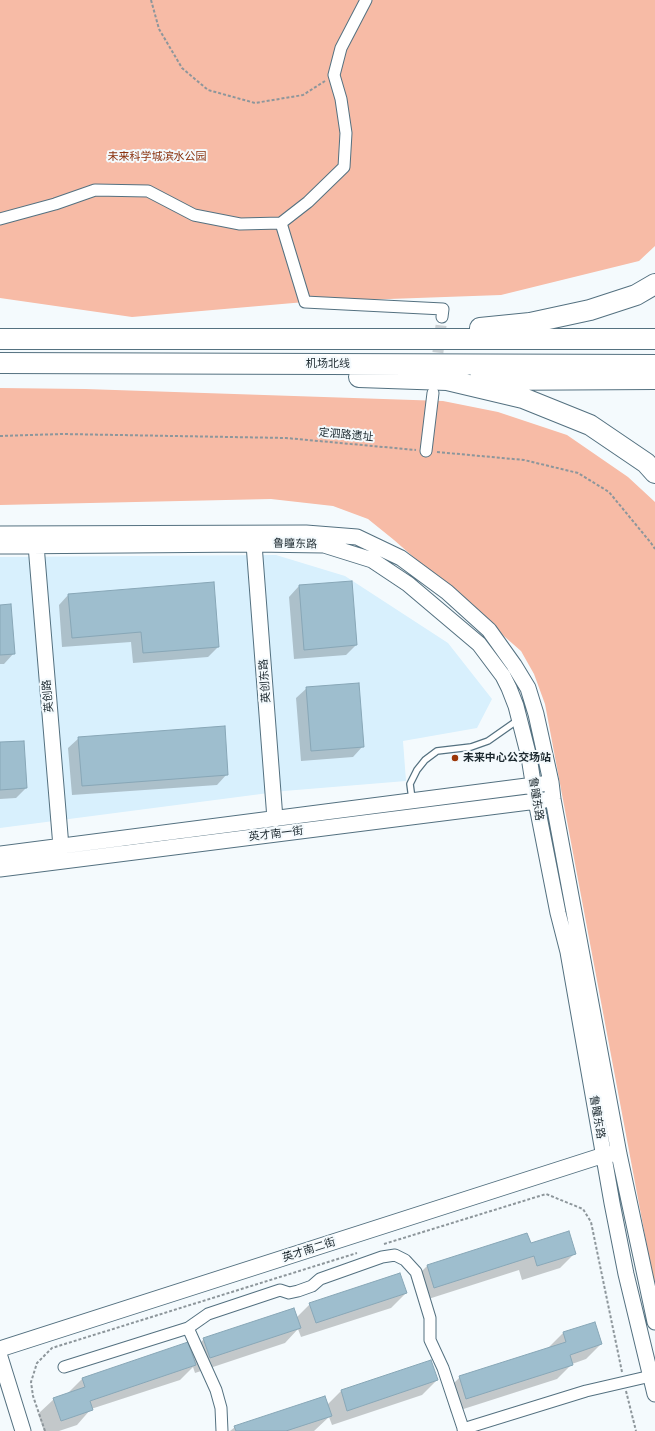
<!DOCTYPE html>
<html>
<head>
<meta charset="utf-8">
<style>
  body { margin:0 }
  canvas { display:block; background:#f4fafd }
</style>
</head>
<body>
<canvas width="655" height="1431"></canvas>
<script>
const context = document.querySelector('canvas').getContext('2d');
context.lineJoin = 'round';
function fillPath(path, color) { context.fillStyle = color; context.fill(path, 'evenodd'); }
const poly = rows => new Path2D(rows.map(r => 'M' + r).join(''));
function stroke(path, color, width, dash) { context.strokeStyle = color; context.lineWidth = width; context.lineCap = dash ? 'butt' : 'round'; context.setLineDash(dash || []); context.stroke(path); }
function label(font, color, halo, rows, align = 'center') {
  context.font = font + ' Montserrat,"Noto Sans SC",sans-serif'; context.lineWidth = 4; context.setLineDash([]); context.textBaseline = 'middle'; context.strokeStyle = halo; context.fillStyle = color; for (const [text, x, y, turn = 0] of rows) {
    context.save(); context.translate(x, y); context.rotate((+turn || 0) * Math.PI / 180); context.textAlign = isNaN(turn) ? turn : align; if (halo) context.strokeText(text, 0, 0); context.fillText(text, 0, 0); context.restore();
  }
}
fillPath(poly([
  [276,555,345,576,448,643,492,699,477,728,403,741,406,781,284,791,0,828,0,557]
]), '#d8f0fd');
fillPath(poly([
  [0,0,655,0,655,246,639,261,501,295,305,302,132,317,0,298],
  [0,388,85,389,443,401,498,412,567,435,628,477,655,502,655,1289,545,704,534,674,521,651,394,540,368,519,333,506,271,499,0,505]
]), '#f7bba6');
fillPath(poly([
  [299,586,356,645,346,655,294,659,289,597],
  [69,594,218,647,208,657,133,663,131,642,62,647,59,605],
  [0,606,14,653,4,664,0,664],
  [307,688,363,746,353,757,301,761,296,698],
  [79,738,227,774,217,785,72,795,68,748],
  [0,743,26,788,16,798,0,799],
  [527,1234,530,1244,575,1253,560,1268,522,1280,519,1270,419,1302,412,1281,427,1266],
  [406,1293,391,1308,301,1337,298,1329,285,1343,195,1373,193,1367,180,1380,91,1409,77,1425,59,1431,44,1431,38,1414,54,1399,67,1394,83,1378,191,1352,204,1339,296,1318,310,1304],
  [563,1333,601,1344,586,1359,572,1364,557,1379,451,1413,445,1392,460,1377,548,1348],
  [431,1362,437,1380,422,1395,332,1425,329,1417,314,1431,230,1431,235,1427,327,1405,341,1391]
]), '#0003');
const building = poly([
  [352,581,357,645,304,650,299,585,352,581],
  [214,582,219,647,143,653,141,632,72,638,68,594,214,582],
  [11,604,15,654,0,655,0,605,11,604],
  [359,683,364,747,311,751,306,687,359,683],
  [225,726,228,775,82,786,78,737,225,726],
  [24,741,27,788,0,790,0,742,24,741],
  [569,1231,576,1254,537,1266,534,1256,434,1288,427,1265,527,1233,531,1243,569,1231],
  [400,1273,407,1293,316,1323,309,1303,400,1273],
  [294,1308,301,1328,210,1358,203,1338,294,1308],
  [595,1322,602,1344,570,1355,573,1365,466,1399,459,1376,566,1342,563,1332,595,1322],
  [188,1342,196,1365,90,1401,93,1410,61,1421,53,1398,85,1387,82,1378,188,1342],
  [431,1360,438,1380,347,1411,341,1390,431,1360],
  [325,1396,332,1416,286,1431,236,1431,234,1426,325,1396]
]);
fillPath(building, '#9ebece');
stroke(building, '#88a7b7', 1);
stroke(poly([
  [436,369,442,317]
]), '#c9d0d4', 11, [11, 5.5]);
const lane = poly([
  [412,799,410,784,417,770,425,760,437,751,471,747,488,741,518,720]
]);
const street = poly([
  [0,219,55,204,95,190,148,191,194,215,240,224,281,223,308,202,344,167,346,133,341,99,334,75,341,48,366,0],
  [281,223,305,302,443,309,442,317],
  [426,451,433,393],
  [188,1328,216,1390,221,1408,222,1431],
  [64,1367,188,1328,208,1314,280,1290,289,1293,298,1291,312,1286,320,1279,382,1257,395,1255,405,1260,416,1272,430,1318,430,1340,443,1368,464,1431],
  [463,1429,586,1391,651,1376]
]);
const secondary = poly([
  [0,534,306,533,357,537,401,558,447,592,489,630,514,665,528,688,536,714,551,782,553,799,619,1154,655,1322],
  [254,544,275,819],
  [36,545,61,847],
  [0,546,254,544,324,545,372,560,408,584,479,644,503,676,509,688,516,706,529,757,536,801,558,913,568,952,612,1203,626,1274,655,1394],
  [0,854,542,784],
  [0,869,545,800],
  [0,1349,604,1155,613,1154],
  [0,1357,23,1431]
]);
const highway = poly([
  [480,328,530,323,590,310,636,295,655,284],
  [0,339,655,339],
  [0,363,655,365],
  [359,377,447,380,523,398,590,425,646,463,655,473],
  [479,380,655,379]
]);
stroke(lane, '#547180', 8);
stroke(street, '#547180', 13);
stroke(secondary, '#547180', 17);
stroke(highway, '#547180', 22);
stroke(poly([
  [151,0,159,29,182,68,208,90,255,103,303,95,325,81],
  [0,436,62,434,286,438,416,450],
  [437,452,524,460,578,473,609,492,651,543,655,549],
  [384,1244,546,1194,583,1209,591,1222,622,1372],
  [626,1391,636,1431],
  [45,1431,33,1396,31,1382,37,1363,52,1348,357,1253]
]), '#8d969b', 2, [3, 2]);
stroke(lane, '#fff', 5.5);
stroke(street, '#fff', 11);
stroke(secondary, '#fff', 15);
stroke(highway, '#fff', 20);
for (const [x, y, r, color] of [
  [455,758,4,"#9b3607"]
]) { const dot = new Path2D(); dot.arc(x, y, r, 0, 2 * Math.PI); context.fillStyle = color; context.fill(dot); stroke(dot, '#f4fafd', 1.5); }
label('11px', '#8a330f', '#f4fafd', [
  ["未来科学城滨水公园",157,157]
]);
label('11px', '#1d2a30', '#f4fafd', [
  ["机场北线",328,364],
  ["定泗路遗址",346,435,5],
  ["鲁瞳东路",295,544,1],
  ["英创东路",265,681,-94],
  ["英创路",48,696,-95],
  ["鲁瞳东路",536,799,81],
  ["英才南一街",276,834,-7],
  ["鲁瞳东路",597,1117,80],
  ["英才南二街",309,1250,-18]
]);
label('bold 11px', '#1d2a30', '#f4fafd', [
  ["未来中心公交场站",463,758]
], 'left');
</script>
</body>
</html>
